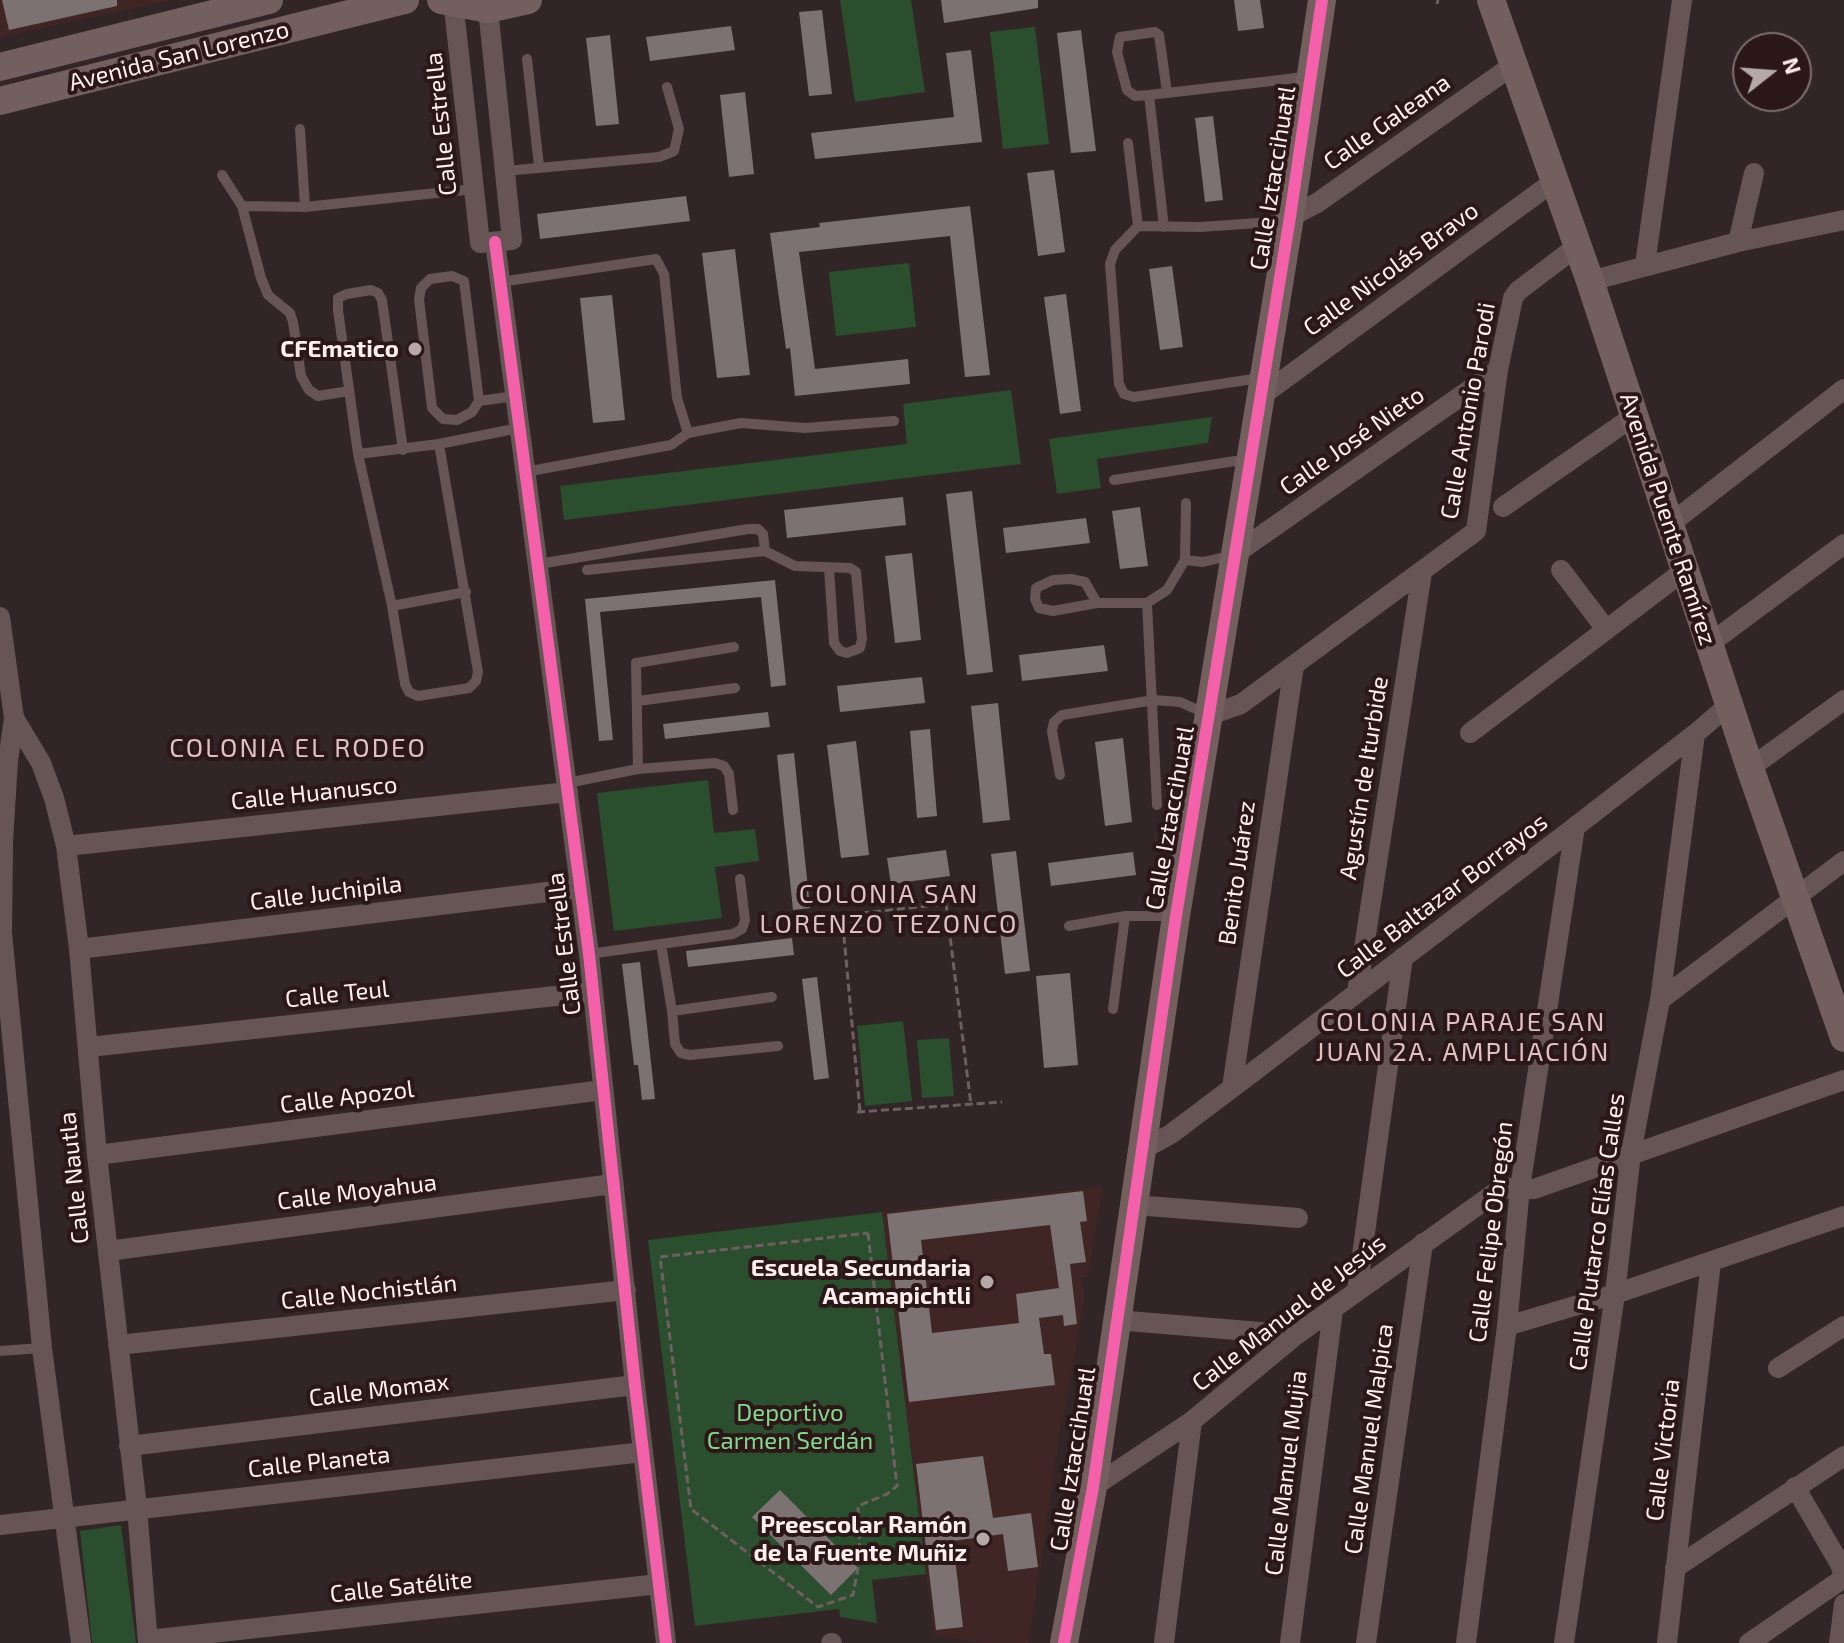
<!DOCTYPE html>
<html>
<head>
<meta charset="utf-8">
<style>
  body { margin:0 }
  #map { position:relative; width:1844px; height:1643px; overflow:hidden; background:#312525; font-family:"Exo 2",sans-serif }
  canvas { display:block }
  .north { position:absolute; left:1732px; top:32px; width:80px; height:80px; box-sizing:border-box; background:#2b1717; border:2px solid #7f6d6d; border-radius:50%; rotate:73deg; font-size:22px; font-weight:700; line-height:32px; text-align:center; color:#feefee }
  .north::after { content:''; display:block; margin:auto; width:28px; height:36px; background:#b6a8a8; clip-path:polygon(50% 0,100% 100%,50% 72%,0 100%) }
</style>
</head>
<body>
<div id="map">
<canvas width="1844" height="1643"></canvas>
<div class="north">N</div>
</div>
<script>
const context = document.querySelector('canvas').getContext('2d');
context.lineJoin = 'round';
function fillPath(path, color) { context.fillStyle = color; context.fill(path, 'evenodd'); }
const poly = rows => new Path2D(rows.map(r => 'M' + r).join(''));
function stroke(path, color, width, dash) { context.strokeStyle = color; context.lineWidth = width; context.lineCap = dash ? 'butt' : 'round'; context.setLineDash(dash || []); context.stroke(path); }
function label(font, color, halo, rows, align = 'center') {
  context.font = font + ' "Exo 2",sans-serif'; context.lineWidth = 8; context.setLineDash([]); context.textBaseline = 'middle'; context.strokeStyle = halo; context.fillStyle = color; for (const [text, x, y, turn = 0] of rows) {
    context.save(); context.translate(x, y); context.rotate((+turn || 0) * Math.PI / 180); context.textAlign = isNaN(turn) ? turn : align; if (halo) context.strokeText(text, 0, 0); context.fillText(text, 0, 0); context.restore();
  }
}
fillPath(poly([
  [0,0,174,0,0,37],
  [1103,1186,1088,1277,1082,1277,1085,1297,1065,1411,1062,1417,1039,1578,1035,1587,1037,1588,1029,1643,983,1643,934,1635,882,1212]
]), '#402525');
fillPath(poly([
  [840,0,911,0,925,92,855,102],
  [1035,27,1049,144,1003,149,990,32],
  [909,263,916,327,836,336,829,272],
  [1011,390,1021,464,564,520,560,486,907,444,903,404],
  [1212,417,1208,443,1097,459,1101,488,1057,494,1049,439],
  [708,780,714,833,755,829,759,861,715,867,722,918,614,931,597,793],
  [903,1021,912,1101,865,1106,857,1026],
  [949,1038,954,1096,922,1098,917,1040],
  [882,1212,926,1574,872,1580,877,1623,840,1617,839,1609,695,1626,648,1240],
  [121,1525,136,1643,92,1643,80,1531]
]), '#2b4e2f');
fillPath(poly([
  [2,0,117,0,117,6,9,30],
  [941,0,1038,0,1038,8,944,23],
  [1234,0,1260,0,1264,28,1238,31],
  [822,10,832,94,809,96,799,12],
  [731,26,735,50,650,61,646,37],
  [1081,30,1096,151,1071,153,1057,33],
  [610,35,619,124,596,126,586,38],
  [971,50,982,142,815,159,811,133,954,117,946,53],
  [745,92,754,174,729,177,720,95],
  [1213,116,1223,200,1205,202,1195,118],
  [1054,170,1065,252,1038,256,1027,173],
  [686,196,690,221,540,239,537,214],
  [970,206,990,375,965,377,950,236,799,252,815,369,908,359,910,384,795,396,790,348,786,349,770,233,820,227,819,223],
  [735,249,750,375,717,378,702,253],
  [1172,266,1183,347,1160,350,1149,269],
  [1066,294,1081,411,1060,414,1044,297],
  [612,295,625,420,593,423,580,298],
  [972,491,993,672,967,675,946,494],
  [903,497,906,525,787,538,784,510],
  [1140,507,1148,566,1120,569,1112,511],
  [1086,518,1090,543,1006,553,1003,528],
  [912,553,921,640,895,643,885,556],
  [775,580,786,685,771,687,761,597,600,612,613,740,599,741,585,599],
  [1104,645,1108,671,1022,681,1019,655],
  [922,677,925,703,840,712,837,686],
  [998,703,1010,820,983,823,971,706],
  [768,712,770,727,665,739,663,724],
  [930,729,937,816,917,818,910,731],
  [1123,738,1132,822,1105,826,1095,742],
  [856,741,869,855,841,858,827,745],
  [794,753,810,908,793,910,777,755],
  [946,850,950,876,891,884,887,858],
  [1016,851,1030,971,1005,974,991,854],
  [1133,852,1136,875,1051,886,1048,863],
  [792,938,794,955,688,967,686,951],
  [640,962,655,1099,642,1100,638,1065,634,1065,622,964],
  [1070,973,1078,1065,1044,1068,1036,976],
  [817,977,829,1078,814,1080,802,979],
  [1083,1191,1087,1221,1080,1222,1086,1262,1070,1264,1077,1324,1064,1326,1063,1315,1039,1318,1044,1354,1051,1354,1055,1385,909,1402,887,1214],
  [1050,1225,1059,1288,1016,1294,1019,1323,932,1333,921,1240],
  [983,1456,993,1518,1031,1513,1038,1567,1008,1571,1003,1534,953,1541,963,1627,936,1630,916,1464],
  [780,1490,858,1568,831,1595,752,1517]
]), '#7d7272');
stroke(poly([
  [1437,4,1438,0],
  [860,1111,842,915,946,904,971,1105],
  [857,1112,1002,1102],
  [868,1233,897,1486,887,1494,858,1506,860,1557,853,1595,818,1607,691,1509,660,1257,868,1233]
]), '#6e6060', 3, [8, 4]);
stroke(poly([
  [527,59,539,166],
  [1167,92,1159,35,1155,32,1120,37,1117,52,1127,90,1135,96,1149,95,1280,80,1310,76],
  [1149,95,1164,227],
  [300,129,305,207],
  [1128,143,1138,226],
  [505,171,659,157,674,151,679,129,667,87],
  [222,175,242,206,305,207,474,189],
  [242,206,261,278,268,295,290,313,293,322,301,376,309,390,318,396,349,391],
  [452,276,464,281,479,401,472,412,457,420,443,419,432,408,419,299,421,288,430,279,452,276],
  [500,282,656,259,664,274,677,398,688,433],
  [1260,378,1134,397,1124,394,1119,384,1110,264,1115,250,1138,226,1200,227,1258,223,1288,217],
  [479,401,515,396],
  [403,450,382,300,378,293,371,290,347,294,338,298,338,310,358,454,392,606,405,684,409,692,418,696,469,688,476,681,478,672,439,444],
  [358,454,439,444,519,428],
  [525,472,671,445,688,433,741,423,805,428,894,421],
  [1114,480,1248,459],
  [1186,503,1185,560,1203,562,1233,555],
  [539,564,748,529,758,529,763,534,765,551,795,566,850,568,856,572,862,639,860,648,847,653,840,651,834,643,829,568],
  [587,570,765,551],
  [1097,603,1053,611,1039,608,1035,599,1036,588,1053,580,1071,579,1085,582,1097,603,1147,603,1157,805],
  [1147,603,1167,590,1185,560],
  [392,606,466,592],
  [638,701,735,688],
  [638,769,636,663,734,647],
  [1060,775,1052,731,1054,722,1062,715,1154,700,1180,702,1207,714],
  [567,783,638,769,715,763,724,766,729,774,733,810],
  [1069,926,1125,916,1174,916],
  [661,944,672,1011,772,997],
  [589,954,733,934,742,929,745,920,740,879],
  [1113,1009,1125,916],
  [672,1011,675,1044,681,1053,690,1055,778,1046],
  [0,1351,42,1348]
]), '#675555', 10);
stroke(poly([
  [453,0,480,243,512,240,488,9,483,0],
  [1290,217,1317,203,1512,66],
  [495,242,589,954,635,1385,666,1643],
  [1738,242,1754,173],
  [1645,265,1682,0],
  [1590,281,1738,242,1844,220],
  [1260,397,1553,182],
  [1503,507,1634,416],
  [1670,524,1844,389],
  [1235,554,1498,370],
  [1561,570,1605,628],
  [0,617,14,718,8,761,3,841,2,933,42,1348,81,1643],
  [1709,644,1844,544],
  [1210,715,1241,704,1476,531,1498,370,1513,298,1518,291,1576,247],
  [14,718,41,763,54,798,66,846,79,949,97,1155,137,1508,148,1643],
  [1470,733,1685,570],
  [1750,768,1844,700],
  [66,846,568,792],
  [79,949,580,888],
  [1357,993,1422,572],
  [1660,1000,1844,861],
  [89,1047,592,992],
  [1232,1088,1294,665],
  [1142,1150,1171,1134,1232,1088,1575,827,1695,734,1730,704],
  [97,1155,603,1090],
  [1135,1205,1298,1218],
  [108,1251,613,1184],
  [1357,1291,1403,957],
  [1116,1320,1296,1335],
  [1507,1326,1615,1294,1844,1216],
  [118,1345,626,1290],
  [1778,1368,1844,1326],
  [129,1446,635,1385],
  [1093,1487,1192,1421,1296,1335,1499,1190,1510,1188,1534,1189,1844,1080],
  [1795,1487,1840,1564,1844,1576],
  [0,1525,643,1452],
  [1675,1568,1844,1456],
  [148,1640,659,1584],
  [831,1643,832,1643],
  [1164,1643,1192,1421],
  [1290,1643,1333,1310],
  [1366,1643,1423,1243],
  [1466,1643,1507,1326,1520,1188,1575,827],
  [1564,1643,1615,1294,1631,1153,1660,1000,1695,734],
  [1667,1643,1711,1262],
  [1749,1643,1844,1578],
  [1839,1643,1844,1604]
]), '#675555', 20);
stroke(poly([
  [441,0,488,9,528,0],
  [1491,0,1590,281,1750,768,1844,1038],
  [0,67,269,0],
  [0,101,405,0],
  [1064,1643,1093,1487,1176,916,1290,217,1322,0]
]), '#745f5f', 28);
stroke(poly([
  [495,242,589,954,635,1385,666,1643],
  [1064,1643,1093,1487,1176,916,1290,217,1322,0]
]), '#f560ab', 12);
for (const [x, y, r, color] of [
  [415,349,8,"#b6a8a8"],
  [987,1282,8,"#b6a8a8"],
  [983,1539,8,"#b6a8a8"]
]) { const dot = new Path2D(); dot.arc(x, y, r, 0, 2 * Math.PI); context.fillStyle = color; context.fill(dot); stroke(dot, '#2b1717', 3); }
label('24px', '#feefee', '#2b1717', [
  ["Avenida San Lorenzo",179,56,-14],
  ["Calle Galeana",1387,122,-35],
  ["Calle Estrella",441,124,-96],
  ["Calle Iztaccihuatl",1273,178,-81],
  ["Calle Nicolás Bravo",1391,269,-36],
  ["Calle Antonio Parodi",1468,411,-80],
  ["Calle José Nieto",1352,441,-35],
  ["Avenida Puente Ramírez",1668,519,72],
  ["Agustín de Iturbide",1364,778,-81],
  ["Calle Huanusco",314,793,-6],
  ["Calle Iztaccihuatl",1170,818,-80],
  ["Benito Juárez",1237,873,-82],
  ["Calle Juchipila",326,893,-7],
  ["Calle Baltazar Borrayos",1442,896,-37],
  ["Calle Estrella",564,944,-97],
  ["Calle Teul",337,994,-6],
  ["Calle Apozol",347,1097,-7],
  ["Calle Nautla",74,1178,-96],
  ["Calle Moyahua",357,1192,-7],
  ["Calle Felipe Obregón",1491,1232,-83],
  ["Calle Plutarco Elías Calles",1597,1232,-82],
  ["Calle Nochistlán",369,1292,-6],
  ["Calle Manuel de Jesús",1289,1313,-38],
  ["Calle Momax",379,1390,-7],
  ["Calle Manuel Malpica",1369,1439,-82],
  ["Calle Victoria",1663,1450,-83],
  ["Calle Iztaccihuatl",1073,1459,-81],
  ["Calle Planeta",319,1462,-6],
  ["Calle Manuel Mujia",1286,1473,-83],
  ["Calle Satélite",401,1587,-6]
]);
label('bold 24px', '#feefee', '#2b1717', [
  ["CFEmatico",399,349],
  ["Escuela Secundaria",971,1268],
  ["Acamapichtli",971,1296],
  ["Preescolar Ramón",967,1525],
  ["de la Fuente Muñiz",967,1553]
], 'right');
label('24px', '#82d88d', '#2b1717', [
  ["Deportivo",790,1413],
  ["Carmen Serdán",790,1441]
]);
context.letterSpacing = '2px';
label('26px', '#dec1c0', '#2b1717', [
  ["COLONIA EL RODEO",298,748],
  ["COLONIA SAN",889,894],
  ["LORENZO TEZONCO",889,924],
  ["COLONIA PARAJE SAN",1463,1022],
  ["JUAN 2A. AMPLIACIÓN",1463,1052]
]);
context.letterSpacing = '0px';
</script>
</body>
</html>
